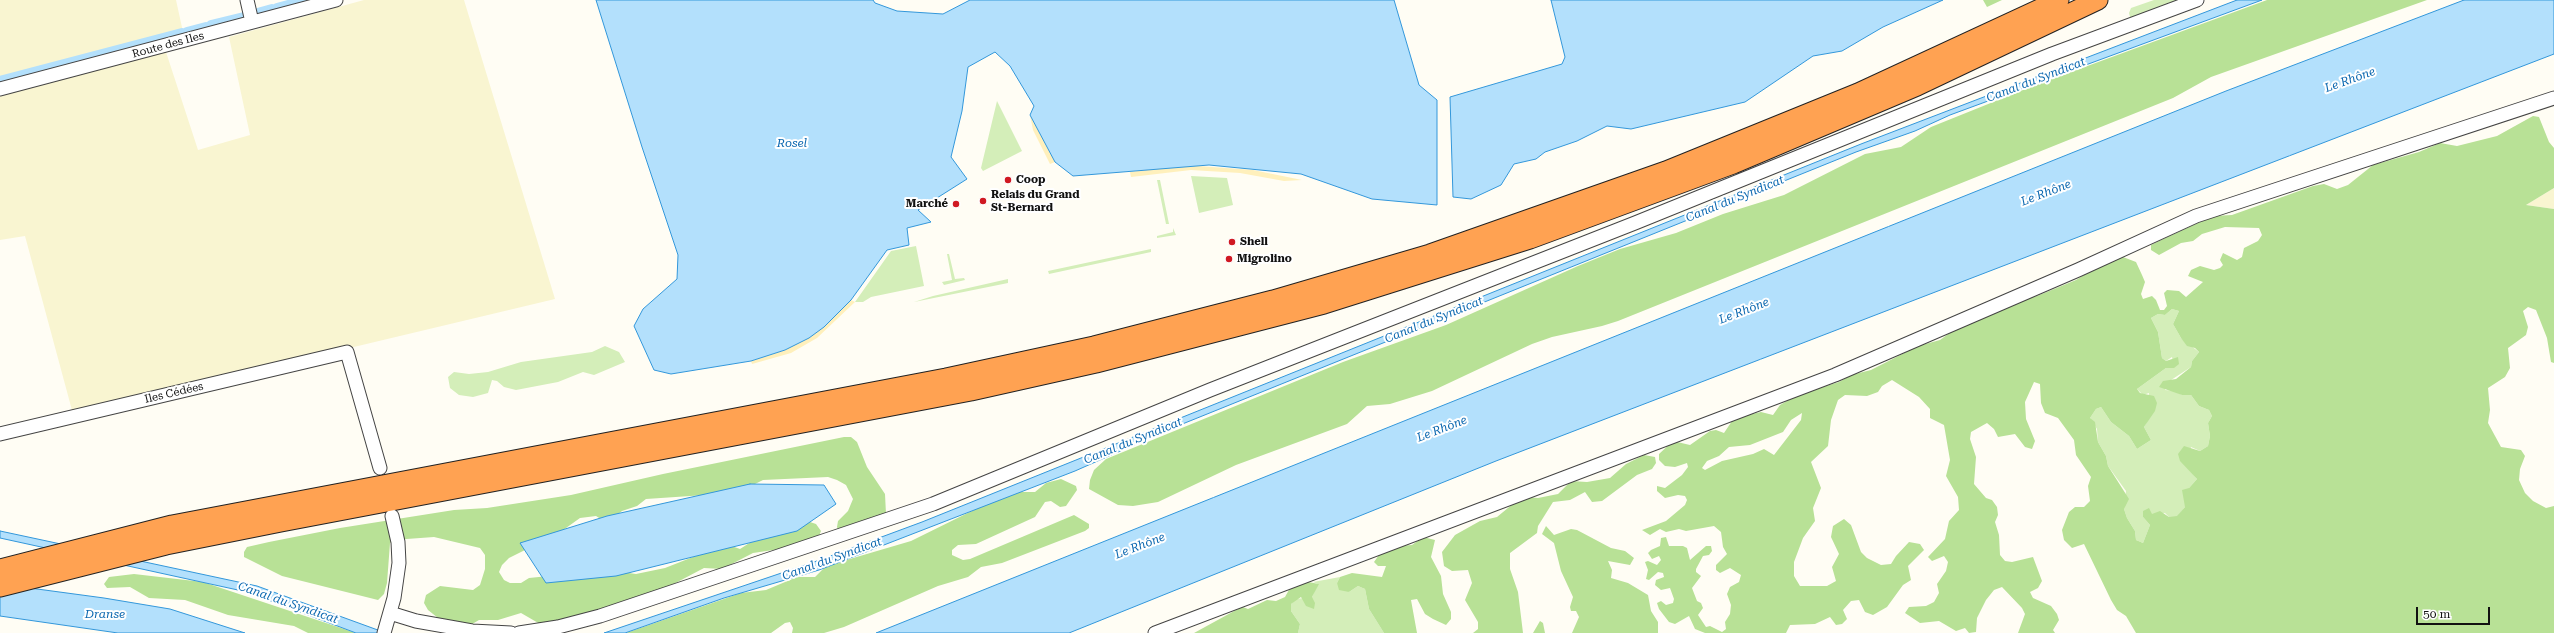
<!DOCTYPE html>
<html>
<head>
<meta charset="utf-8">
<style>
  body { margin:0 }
  #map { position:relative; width:2554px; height:633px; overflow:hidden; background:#fffdf4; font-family:"Roboto Serif",serif }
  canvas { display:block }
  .scale { position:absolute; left:2416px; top:607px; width:74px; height:18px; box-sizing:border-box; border:2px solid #111; border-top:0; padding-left:5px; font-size:12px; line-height:14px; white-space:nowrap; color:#111; -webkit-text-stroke:3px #fff; paint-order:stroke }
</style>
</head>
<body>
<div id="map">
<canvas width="2554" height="633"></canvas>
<div class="scale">50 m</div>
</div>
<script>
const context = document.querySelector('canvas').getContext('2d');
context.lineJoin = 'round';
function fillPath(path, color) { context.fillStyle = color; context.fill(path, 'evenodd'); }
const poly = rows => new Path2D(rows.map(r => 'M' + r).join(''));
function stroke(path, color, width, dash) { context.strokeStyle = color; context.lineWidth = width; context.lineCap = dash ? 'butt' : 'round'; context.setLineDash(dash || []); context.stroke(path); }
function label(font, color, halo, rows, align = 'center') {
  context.font = font + ' "Roboto Serif",serif'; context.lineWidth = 4; context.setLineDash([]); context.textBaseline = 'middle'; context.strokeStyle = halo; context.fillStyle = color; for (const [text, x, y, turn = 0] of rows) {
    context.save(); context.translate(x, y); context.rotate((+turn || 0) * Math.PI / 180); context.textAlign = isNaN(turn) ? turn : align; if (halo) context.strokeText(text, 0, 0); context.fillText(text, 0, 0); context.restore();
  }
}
fillPath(poly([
  [0,0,176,0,183,32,0,81],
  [364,0,464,0,555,299,73,414,25,236,0,240,0,96,166,52,198,150,250,135,229,37],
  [2554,188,2554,209,2526,205]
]), '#f9f5d1');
fillPath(poly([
  [2154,0,2187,0,2133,19,2130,17,2129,13,2131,8],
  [997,101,1022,151,983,171,981,168],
  [1191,176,1227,178,1233,205,1199,213],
  [1157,180,1160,180,1169,224,1166,224],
  [1173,228,1176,235,1157,238,1157,236,1173,232],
  [916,246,924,286,871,297,863,302,855,302,891,251],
  [1151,249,1151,252,1049,274,1048,271],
  [947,254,949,254,955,279,964,278,965,280,944,285,942,282,952,280],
  [1008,279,1008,283,914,302,933,296],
  [2172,309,2179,311,2173,324,2181,338,2199,352,2192,361,2191,367,2168,382,2165,390,2175,391,2182,395,2191,395,2199,406,2209,410,2212,416,2208,423,2210,436,2208,446,2200,451,2191,447,2188,468,2197,479,2189,488,2185,501,2185,507,2177,517,2169,517,2165,513,2143,517,2150,525,2143,543,2136,540,2135,531,2127,518,2124,509,2126,491,2108,466,2106,456,2098,442,2097,429,2090,418,2096,409,2101,407,2111,422,2129,436,2137,449,2151,440,2144,427,2147,422,2149,393,2143,395,2137,389,2166,368,2174,368,2172,357,2166,361,2162,358,2158,332,2151,318,2158,314,2165,315],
  [605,346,619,352,625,362,594,375,583,372,558,382,516,390,504,387,497,381,492,380,488,393,473,397,459,395,450,388,448,377,454,372,469,374,488,372,521,362,592,352],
  [1340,577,1337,583,1349,592,1358,586,1365,589,1369,609,1384,633,1298,633,1300,624,1291,611,1291,604,1296,599,1312,597,1318,584,1313,582]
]), '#d4eeb9');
fillPath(poly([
  [1983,0,2002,0,1987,7],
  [2267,0,2427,0,2211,77,2173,98,1618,321,1602,326,1552,337,1532,344,1432,391,1390,404,1367,406,1347,424,1236,465,1158,502,1133,506,1118,505,1089,489,1090,480,1094,470,1106,459,1343,362,1446,325,1578,266,1620,249,1676,233,1723,214,1784,195,1865,154,1901,147,1931,127,2033,86],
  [2533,116,2539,117,2549,142,2554,148,2554,188,2526,205,2554,209,2554,363,2551,362,2547,338,2536,310,2528,307,2523,311,2528,327,2526,335,2508,348,2510,368,2505,377,2488,388,2490,410,2488,423,2501,447,2521,450,2525,456,2520,469,2519,480,2525,493,2533,501,2546,508,2554,506,2554,633,2136,633,2126,616,2117,610,2111,600,2084,544,2072,548,2064,540,2062,530,2069,512,2075,507,2084,507,2090,501,2088,486,2091,477,2076,455,2074,440,2058,418,2045,413,2041,403,2040,384,2034,382,2025,402,2026,419,2035,441,2032,449,2025,447,2015,434,1998,437,1994,429,1987,423,1971,432,1970,439,1976,457,1974,484,1986,498,1992,500,1997,507,1998,515,1995,522,1999,535,2000,555,2005,561,2012,562,2033,557,2042,581,2038,588,2030,592,2033,598,2051,606,2057,614,2059,620,2053,630,2055,633,2018,633,2025,614,2022,608,2002,587,1994,590,1986,600,1977,618,1976,632,1969,633,1965,628,1956,631,1939,621,1920,623,1905,613,1909,607,1926,606,1934,602,1939,593,1937,584,1946,571,1948,562,1944,556,1932,561,1928,557,1945,539,1949,521,1959,510,1958,497,1946,476,1950,460,1944,425,1930,418,1930,409,1919,397,1892,380,1882,386,1878,392,1867,396,1845,395,1838,400,1831,420,1828,446,1811,462,1821,488,1813,508,1815,521,1803,538,1794,562,1794,576,1800,586,1827,586,1836,581,1832,567,1839,554,1831,537,1833,526,1844,519,1851,525,1861,552,1867,558,1881,565,1891,564,1896,556,1909,542,1920,544,1924,550,1908,566,1911,580,1903,585,1887,607,1873,615,1865,612,1859,600,1851,601,1843,610,1847,619,1842,624,1836,625,1830,617,1815,624,1790,625,1786,633,1705,633,1695,629,1689,616,1675,624,1669,622,1659,609,1657,603,1661,601,1666,605,1673,603,1674,599,1670,588,1661,590,1655,585,1656,580,1664,577,1663,573,1658,572,1649,580,1646,579,1648,570,1645,562,1648,561,1657,565,1661,560,1659,556,1652,559,1648,553,1651,550,1660,546,1661,538,1666,537,1669,546,1683,546,1687,548,1690,560,1706,546,1711,546,1712,551,1709,555,1703,556,1696,569,1696,572,1701,576,1692,588,1697,601,1701,603,1703,608,1698,615,1706,627,1710,626,1722,632,1726,629,1725,622,1730,614,1731,605,1727,594,1730,587,1739,582,1741,575,1730,568,1720,573,1716,570,1716,565,1727,554,1723,547,1721,532,1714,526,1686,531,1679,529,1666,532,1660,529,1650,535,1642,530,1666,521,1685,505,1687,500,1685,496,1678,495,1665,498,1657,491,1657,486,1665,488,1682,475,1688,467,1687,463,1675,467,1665,466,1659,460,1659,454,1673,441,1690,445,1710,431,1716,430,1724,433,1734,418,1761,412,1773,415,1780,405,1797,395,1839,382,1851,375,1871,370,1918,346,1940,340,1955,329,2014,301,2037,296,2076,280,2099,266,2123,257,2136,262,2142,275,2145,282,2141,294,2143,299,2152,296,2156,300,2160,310,2164,310,2167,306,2164,293,2167,290,2179,291,2186,297,2203,282,2188,276,2191,270,2200,266,2214,270,2220,268,2223,265,2220,260,2223,253,2237,260,2242,257,2244,248,2258,241,2262,235,2259,228,2225,227,2202,234,2193,241,2181,243,2159,255,2151,250,2151,245,2159,241,2213,216,2232,215,2313,186,2324,184,2337,189,2348,185,2373,165,2419,152,2440,143,2457,146,2497,136],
  [2172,309,2179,311,2173,324,2181,338,2187,346,2195,348,2199,352,2192,361,2191,367,2176,379,2163,381,2159,387,2182,395,2191,395,2199,406,2209,410,2212,416,2208,423,2210,436,2208,446,2200,451,2184,446,2178,454,2180,461,2197,479,2189,488,2182,490,2185,507,2177,516,2169,517,2160,511,2152,514,2149,508,2143,511,2143,517,2150,525,2143,543,2136,540,2135,531,2127,518,2124,509,2129,499,2108,466,2106,456,2098,442,2095,422,2090,418,2096,409,2101,407,2111,422,2129,436,2137,449,2151,440,2144,427,2155,411,2157,403,2154,396,2140,393,2137,389,2166,368,2174,368,2179,364,2178,357,2166,361,2162,358,2158,332,2151,318,2158,314,2165,315],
  [1802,413,1801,420,1774,455,1764,449,1753,454,1722,461,1705,470,1702,468,1707,461,1719,456,1729,447,1750,445,1783,432,1791,420],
  [844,437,851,437,857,442,867,467,885,494,886,514,882,527,876,530,857,535,839,532,837,527,838,521,848,511,853,499,846,485,837,480,828,477,763,480,751,486,720,494,646,499,637,506,622,511,607,523,596,516,580,518,559,533,509,558,502,565,499,572,504,580,510,583,521,583,529,578,608,570,636,574,665,568,726,544,740,549,751,542,807,521,816,524,821,531,819,536,780,549,753,553,722,569,704,568,607,619,540,624,521,613,498,620,479,620,457,633,428,610,424,603,426,595,440,586,473,590,480,585,485,569,485,555,480,548,434,537,393,540,390,543,387,583,384,594,378,600,282,576,244,557,244,552,247,547,269,542,340,528,454,510,487,508,571,495,663,474],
  [1644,455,1655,457,1656,463,1652,469,1637,475,1602,501,1592,502,1585,492,1570,500,1553,502,1538,526,1537,533,1510,553,1510,569,1518,592,1523,633,1473,633,1478,629,1478,622,1465,600,1472,583,1468,570,1452,571,1444,566,1442,552,1455,535,1480,521,1497,517,1514,503,1526,497,1538,498,1558,494,1571,481,1587,482,1610,478,1626,464],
  [1061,479,1076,486,1077,490,1066,506,1060,507,1051,501,1045,502,1035,517,976,544,958,545,952,550,952,555,963,560,970,559,1074,515,1089,524,1089,528,1085,531,1002,563,981,567,968,577,938,586,844,627,824,633,792,633,793,628,790,622,785,623,771,633,626,633,741,593,766,590,797,577,815,577,826,566,911,541,988,503,1020,492,1035,492,1046,483],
  [1546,526,1554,535,1571,529,1577,530,1611,548,1625,551,1634,558,1630,565,1608,561,1612,570,1611,578,1628,583,1648,595,1651,611,1658,622,1658,633,1572,633,1579,617,1576,611,1571,611,1570,607,1573,597,1561,571,1554,543,1542,534],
  [1423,537,1435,540,1431,557,1441,576,1443,594,1451,612,1451,619,1446,625,1433,619,1425,614,1417,599,1411,600,1417,633,1384,633,1369,609,1365,589,1358,586,1349,592,1339,590,1337,583,1340,577,1352,573,1382,577,1386,566,1378,566,1374,562,1381,552,1396,546,1412,545],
  [134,574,203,582,356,633,308,633,294,626,228,615,185,600,149,598,130,587,107,588,104,584,109,577],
  [1303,581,1319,584,1312,597,1315,603,1314,609,1306,606,1301,597,1291,604,1291,611,1300,624,1298,633,1194,633,1236,610,1243,607,1248,609,1267,600,1276,601,1285,597,1290,588],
  [1540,621,1543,623,1545,633,1533,633]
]), '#b8e196');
fillPath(poly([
  [1030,115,1055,162,1050,164,1033,130],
  [1185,165,1253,170,1302,180,1284,181,1240,173,1191,170,1131,177,1130,172],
  [851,300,855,302,817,338,791,353,752,364,751,361,785,350,824,327]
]), '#fff0bc');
const water = poly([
  [873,0,875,3,897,11,943,14,970,0,1394,0,1419,85,1437,100,1437,205,1372,199,1301,174,1209,165,1073,176,1055,162,1030,115,1034,106,1010,66,995,52,968,67,962,111,951,157,967,179,918,210,931,222,907,228,909,245,887,250,851,300,824,327,809,338,785,350,751,361,671,374,654,370,634,326,643,309,677,279,678,255,642,147,596,0,873,0],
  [1551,0,1943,0,1883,27,1842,51,1813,56,1745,102,1631,129,1607,126,1577,141,1545,152,1536,159,1514,164,1501,185,1471,199,1453,197,1450,97,1562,64,1565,57,1551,0],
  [2237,0,2262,0,1950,115,1915,131,1856,152,1170,429,1075,471,871,550,819,570,724,598,625,633,604,633,814,562,922,522,1861,144,2237,0],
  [2464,0,2554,0,2554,54,1496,461,1069,633,876,633,2226,91,2464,0],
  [750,484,824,485,836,504,797,531,616,576,546,583,520,543,607,516,750,484],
  [0,531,257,586,386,633,356,633,247,592,0,538,0,531],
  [0,584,104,598,170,609,245,633,118,633,0,616,0,584]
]);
fillPath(water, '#b3e0fc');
stroke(water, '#3397da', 1);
stroke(poly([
  [277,8,307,0],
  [254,14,272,9],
  [211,25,248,16],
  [187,32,206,27],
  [0,81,182,33]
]), '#b3e0fc', 10);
const minor = poly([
  [247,0,252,22],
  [0,89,336,0],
  [0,434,347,352,380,468],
  [390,613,416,621,472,631,511,633],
  [384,633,394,598,399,563,398,542,392,516],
  [519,633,558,627,600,616,933,504,1210,390,1635,223,2052,54,2197,0],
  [1155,633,1835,375,2078,270,2196,216,2554,98]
]);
const highway = poly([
  [0,569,172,525,946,378,1094,346,1273,300,1430,254,1666,171,1858,93,2059,0],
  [0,587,166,545,281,522,971,391,1096,363,1324,304,1530,239,1733,164,1917,86,2098,0]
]);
stroke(minor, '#444', 15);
stroke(highway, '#222', 21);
stroke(minor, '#fff', 13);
stroke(highway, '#ffa252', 19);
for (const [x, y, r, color] of [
  [1008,180,4,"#d01922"],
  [983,201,4,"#d01922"],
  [956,204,4,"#d01922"],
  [1232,242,4,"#d01922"],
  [1229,259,4,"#d01922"]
]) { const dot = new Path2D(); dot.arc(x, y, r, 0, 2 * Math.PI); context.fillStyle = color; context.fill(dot); stroke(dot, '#fff', 1.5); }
label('11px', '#111', '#fff', [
  ["Route des Iles",168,45,-15],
  ["Iles Cédées",174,393,-13]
]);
label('bold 11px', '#111', '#fff', [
  ["Coop",1016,180],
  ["Relais du Grand",991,195],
  ["St-Bernard",991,208],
  ["Marché",948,204,"right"],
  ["Shell",1240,242],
  ["Migrolino",1237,259]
], 'left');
label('italic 12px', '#0c68b0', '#fff', [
  ["Canal du Syndicat",2036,80,-21],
  ["Le Rhône",2350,80,-20],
  ["Rosel",792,143],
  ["Le Rhône",2046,193,-21],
  ["Canal du Syndicat",1735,199,-22],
  ["Le Rhône",1744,311,-21],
  ["Canal du Syndicat",1434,320,-22],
  ["Le Rhône",1442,429,-21],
  ["Canal du Syndicat",1133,441,-22],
  ["Le Rhône",1140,546,-21],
  ["Canal du Syndicat",832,559,-20],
  ["Canal du Syndicat",288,603,19],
  ["Dranse",105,614]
]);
</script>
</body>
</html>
